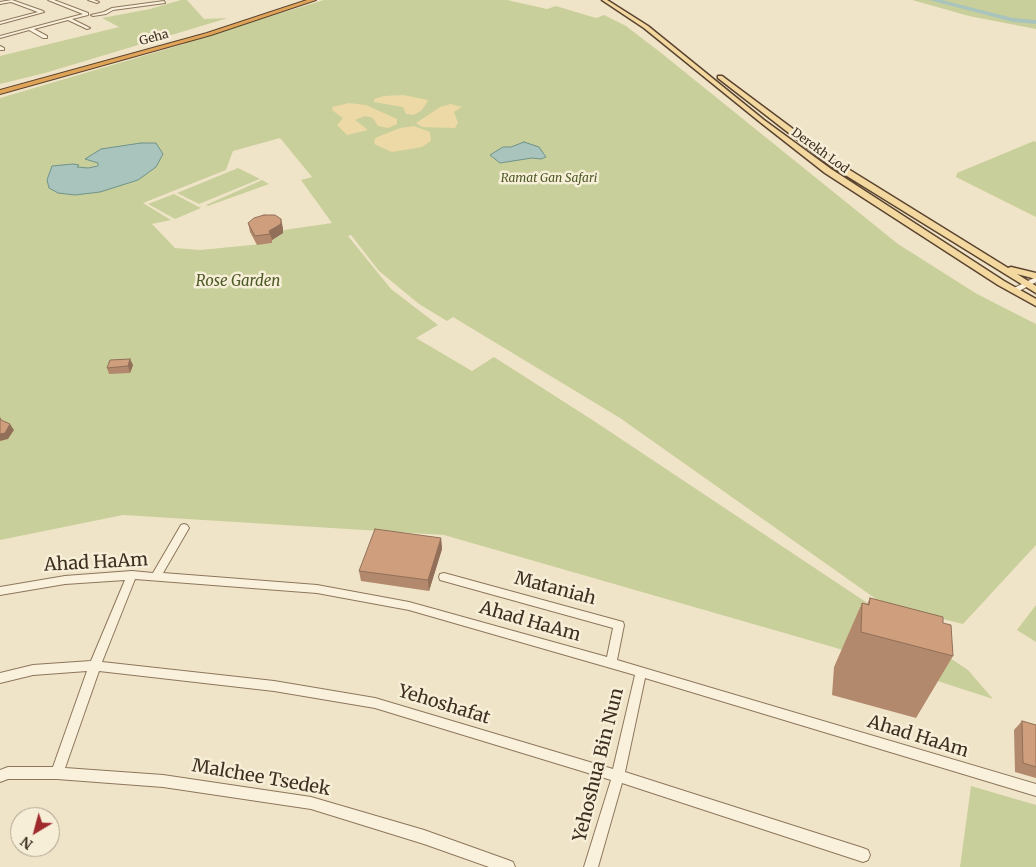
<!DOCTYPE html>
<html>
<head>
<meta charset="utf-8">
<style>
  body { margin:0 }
  #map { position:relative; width:1036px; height:867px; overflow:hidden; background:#f0e4c8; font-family:Merriweather,serif }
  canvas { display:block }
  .north { position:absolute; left:10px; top:807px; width:50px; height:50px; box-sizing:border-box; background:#f7eed8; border:1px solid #ada18e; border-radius:50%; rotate:217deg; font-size:14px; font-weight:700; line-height:20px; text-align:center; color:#3d2e20 }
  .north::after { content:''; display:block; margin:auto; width:18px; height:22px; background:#9e2a2b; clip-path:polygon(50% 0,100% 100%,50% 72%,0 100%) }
</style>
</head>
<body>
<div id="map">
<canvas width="1036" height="867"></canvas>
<div class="north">N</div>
</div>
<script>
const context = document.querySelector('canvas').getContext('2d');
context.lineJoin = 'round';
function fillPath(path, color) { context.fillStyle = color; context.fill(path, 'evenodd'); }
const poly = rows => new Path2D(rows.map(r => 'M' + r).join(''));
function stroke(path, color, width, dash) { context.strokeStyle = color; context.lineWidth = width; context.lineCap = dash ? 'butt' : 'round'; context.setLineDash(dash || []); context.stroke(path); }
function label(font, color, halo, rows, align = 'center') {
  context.font = font + ' Merriweather,serif'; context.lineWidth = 5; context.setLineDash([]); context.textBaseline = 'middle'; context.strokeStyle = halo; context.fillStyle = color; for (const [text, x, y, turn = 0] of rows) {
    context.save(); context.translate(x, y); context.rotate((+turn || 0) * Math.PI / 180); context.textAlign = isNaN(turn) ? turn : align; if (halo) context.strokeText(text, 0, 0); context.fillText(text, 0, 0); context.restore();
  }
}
fillPath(poly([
  [181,0,187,0,204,19,228,18,45,73,0,84,0,56,119,27,102,18,150,9],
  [324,0,507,0,547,9,556,6,596,18,604,15,626,26,660,52,898,244,977,294,1036,324,1036,545,963,624,883,604,620,418,453,317,447,321,419,304,379,271,351,235,348,236,391,289,438,325,416,338,472,371,494,357,594,421,968,670,993,699,833,647,444,535,123,515,0,540,0,98,184,44,186,42],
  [280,138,312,177,301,180,332,223,284,230,280,235,271,239,272,243,200,250,175,248,152,224,171,220,143,203,226,170,233,151],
  [912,0,1036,0,1036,29,969,16],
  [1034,141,1036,142,1036,217,956,177,957,173],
  [238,168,260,179,199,204,177,193],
  [262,180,269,184,208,206,206,205],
  [174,194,201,208,175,219,148,204],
  [1036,605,1036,642,1017,630],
  [971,786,1036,805,1036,867,960,867]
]), '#c9cf9b');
fillPath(poly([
  [403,95,428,100,426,104,421,111,413,115,406,114,403,107,374,102,374,99,384,96],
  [349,103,366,105,397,119,397,124,388,128,378,126,373,118,365,116,355,120,368,130,347,135,337,125,343,118,333,111,332,107],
  [451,104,462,107,454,112,458,123,455,128,422,127,416,123,440,107],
  [414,126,430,132,431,141,422,147,392,152,374,144,375,138,400,128]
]), '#ecd9a5');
const water = poly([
  [524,142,539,147,546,157,541,159,532,158,500,163,490,155,503,147,511,147,524,142],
  [141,143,156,143,163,154,156,167,138,180,100,192,75,195,58,193,49,188,47,180,52,166,73,164,79,165,77,167,88,168,98,166,98,163,85,159,101,149,141,143]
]);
fillPath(water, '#a9c4bc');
stroke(water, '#6f938a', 1);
fillPath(poly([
  [929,0,942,0,1013,18,1036,20,1036,24,1013,22,929,0]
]), '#a9c4bc');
const minor = poly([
  [12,0,43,11,44,12,0,24,0,22,38,12,11,2,0,4,0,2,12,0],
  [48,0,54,0,88,13,88,15,72,19,90,28,87,29,68,20,34,29,47,36,47,38,43,38,29,30,0,38,0,36,83,14,48,0],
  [88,0,94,0,99,2,97,3,88,0],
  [164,1,165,3,113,10,106,14,93,16,91,15,104,12,112,8,164,1],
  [0,46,4,48,4,50,0,50,0,46],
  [1036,277,1036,282,1017,292,1011,292,1010,290,1036,277],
  [184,524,187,525,189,528,163,573,317,585,409,602,607,657,613,628,440,580,439,577,440,574,444,573,623,622,624,625,617,660,1036,784,1036,796,645,678,625,772,863,848,868,850,870,855,868,860,863,862,622,783,598,867,584,867,611,780,375,708,274,691,99,671,65,768,163,775,311,797,424,830,508,860,513,862,515,867,489,867,424,844,311,809,163,787,57,779,8,779,0,782,0,770,8,767,53,767,87,671,33,675,0,683,0,673,33,665,91,661,125,580,65,584,0,595,0,587,65,576,132,571,153,573,181,525,184,524],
  [135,579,317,593,409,610,635,675,613,769,375,698,274,681,102,662,135,579]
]);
const major = poly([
  [602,0,607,0,648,26,764,120,831,169,1004,281,1036,299,1036,306,998,285,825,173,760,122,644,28,602,0],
  [718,76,722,76,840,164,1008,268,1011,267,1036,273,1036,279,1017,274,1036,286,1036,293,834,168,718,78,718,76]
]);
const highway = poly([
  [307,0,316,0,211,35,0,94,0,90,207,33,307,0]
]);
stroke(minor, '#8d765c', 2);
stroke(major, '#5b4430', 3);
stroke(highway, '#5b4430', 2);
fillPath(minor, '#faf1dc');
fillPath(major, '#f3d9a0');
fillPath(highway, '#e0a458');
fillPath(poly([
  [248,223,283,228,283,233,272,240,272,243,257,245,250,232],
  [130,359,133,365,130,373,109,374,107,368],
  [441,538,442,549,429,591,361,581,359,571],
  [870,598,943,623,953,656,916,718,832,695,834,667,862,603,867,604],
  [1022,721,1036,725,1036,778,1015,772,1014,730]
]), '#b2896c');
fillPath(poly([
  [281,219,283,228,283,233,272,240,269,231],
  [130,359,133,365,130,373,128,366],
  [10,424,14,430,8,439,0,441,0,434],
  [441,538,442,549,429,591,428,580]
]), '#916f58');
const building = poly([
  [264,215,275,215,281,219,281,224,269,231,270,234,255,236,248,223,254,218,264,215],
  [130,359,128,366,107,368,110,360,130,359],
  [0,418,1,420,10,424,5,433,0,434,0,418],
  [375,529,441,538,428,580,359,571,375,529],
  [870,598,943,617,943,623,951,625,953,656,861,632,862,603,869,605,870,598],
  [1022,721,1036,725,1036,767,1023,763,1022,721]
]);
fillPath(building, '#cf9f7d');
stroke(building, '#916f58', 1);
label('12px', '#3d2e20', '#f7eed8', [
  ["Geha",154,38,-16],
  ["Derekh Lod",820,151,36]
]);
label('italic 12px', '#4d5a26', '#f7eed8', [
  ["Ramat Gan Safari",549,179]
]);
label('italic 15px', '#4d5a26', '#f7eed8', [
  ["Rose Garden",238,282]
]);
label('18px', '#3d2e20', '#f7eed8', [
  ["Ahad HaAm",96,563,-3],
  ["Mataniah",555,589,15],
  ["Ahad HaAm",530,622,16],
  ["Yehoshafat",444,705,17],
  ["Ahad HaAm",918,737,17],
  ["Yehoshua Bin Nun",599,765,-76],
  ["Malchee Tsedek",261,778,10]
]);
</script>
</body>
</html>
